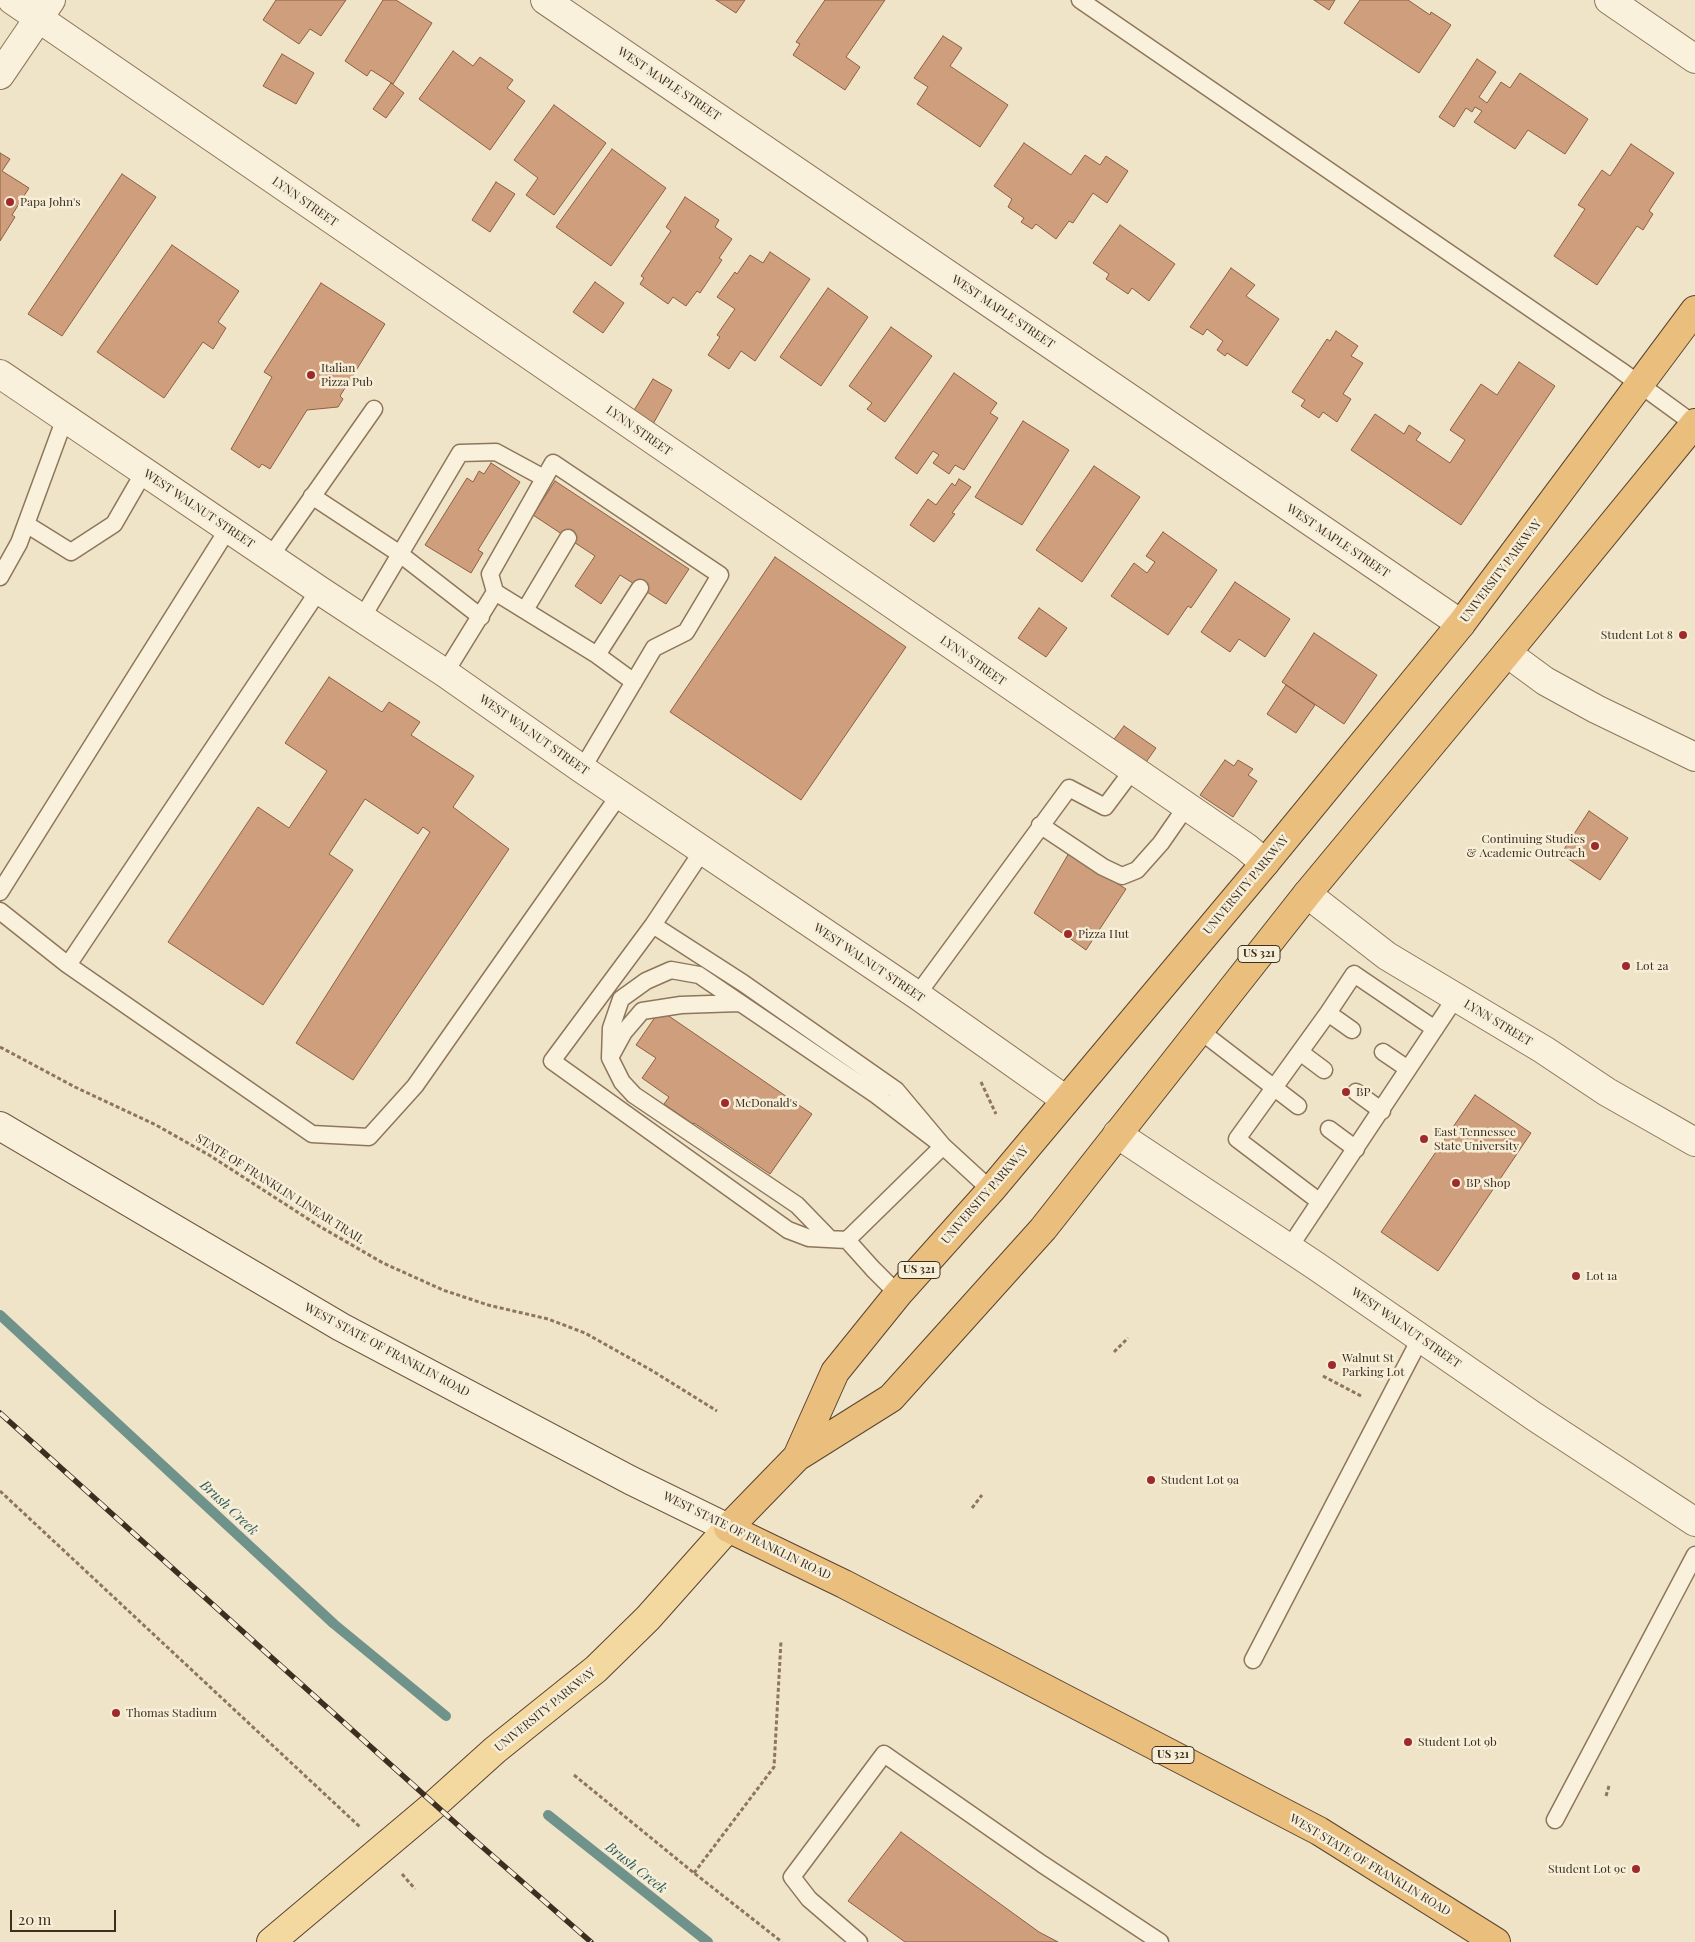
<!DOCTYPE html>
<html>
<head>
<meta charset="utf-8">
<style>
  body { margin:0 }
  #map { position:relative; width:1695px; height:1942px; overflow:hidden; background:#f0e4c8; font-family:"Playfair Display",serif }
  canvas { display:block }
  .scale { position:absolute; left:10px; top:1910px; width:106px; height:22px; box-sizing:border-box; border:2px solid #3d2e20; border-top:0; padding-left:6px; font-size:15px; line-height:18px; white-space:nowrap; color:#3d2e20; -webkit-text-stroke:4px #f7eed8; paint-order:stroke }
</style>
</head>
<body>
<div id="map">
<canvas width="1695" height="1942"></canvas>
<div class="scale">20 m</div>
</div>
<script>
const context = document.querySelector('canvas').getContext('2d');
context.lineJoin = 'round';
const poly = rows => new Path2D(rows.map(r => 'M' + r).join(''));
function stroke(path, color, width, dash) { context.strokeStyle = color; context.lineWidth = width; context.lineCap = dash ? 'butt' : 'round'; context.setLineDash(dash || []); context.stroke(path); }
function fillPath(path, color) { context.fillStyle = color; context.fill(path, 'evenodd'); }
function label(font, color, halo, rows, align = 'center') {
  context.font = font + ' "Playfair Display",serif'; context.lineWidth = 5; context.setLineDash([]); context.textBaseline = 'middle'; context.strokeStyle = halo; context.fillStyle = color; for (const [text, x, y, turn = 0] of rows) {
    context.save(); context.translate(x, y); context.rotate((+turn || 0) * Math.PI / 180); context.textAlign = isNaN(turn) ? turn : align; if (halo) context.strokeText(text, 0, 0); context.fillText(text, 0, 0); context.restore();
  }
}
stroke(poly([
  [0,1315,334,1624,446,1716],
  [548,1815,708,1942]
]), '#6f938a', 10);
const building = poly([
  [276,0,346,0,321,36,310,29,299,44,263,20,276,0],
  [383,0,396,0,432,23,393,84,371,70,367,76,345,61,383,0],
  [716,0,745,0,736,13,716,0],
  [825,0,885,0,846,57,860,67,845,90,793,55,800,44,796,42,825,0],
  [1314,0,1335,0,1329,10,1314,0],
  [1360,0,1408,0,1430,15,1431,12,1451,25,1419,73,1344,23,1360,0],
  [943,36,962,48,950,66,1008,105,980,147,917,104,928,87,914,78,943,36],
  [453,51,473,66,480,57,513,80,507,88,525,101,490,150,419,99,453,51],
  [282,54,314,73,296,104,263,86,282,54],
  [1477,59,1496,72,1479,97,1487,103,1501,82,1510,88,1520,73,1588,119,1565,154,1528,130,1515,149,1474,122,1482,111,1475,107,1472,112,1466,108,1454,127,1439,117,1477,59],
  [391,83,404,93,386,118,373,109,391,83],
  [554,105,606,143,554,215,526,195,538,178,514,160,554,105],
  [1024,143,1071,175,1085,155,1100,165,1106,156,1128,171,1107,203,1093,193,1073,223,1069,221,1056,239,1036,224,1032,229,1021,222,1024,218,1008,207,1012,199,994,186,1024,143],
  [1631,144,1674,173,1649,211,1653,214,1643,230,1637,226,1597,285,1554,256,1585,209,1578,205,1602,170,1610,176,1631,144],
  [612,149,666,188,611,266,556,227,612,149],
  [0,153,10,159,2,171,29,188,12,215,15,217,0,241,0,153],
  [122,174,156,197,62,336,28,314,122,174],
  [496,182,515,194,490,232,472,220,496,182],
  [685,197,719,220,715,227,732,239,719,258,722,260,700,293,697,291,686,306,673,297,668,304,640,284,644,278,641,276,671,231,666,227,685,197],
  [1120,225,1175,264,1149,301,1132,288,1128,294,1106,279,1109,274,1093,263,1120,225],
  [172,245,239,291,218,322,226,328,213,349,203,342,164,398,97,352,172,245],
  [770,252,810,279,755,361,741,351,729,369,708,355,720,337,717,335,735,309,717,297,735,272,737,274,750,255,763,263,770,252],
  [1231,268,1255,285,1246,296,1279,319,1247,366,1227,353,1225,356,1217,350,1223,341,1207,329,1203,335,1190,327,1231,268],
  [595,282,624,303,603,333,573,312,595,282],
  [321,283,385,324,340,396,343,399,338,407,307,410,270,469,262,464,259,468,231,449,272,377,264,372,321,283],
  [828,288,868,317,821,386,780,357,828,288],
  [891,327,932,356,885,422,867,409,872,403,849,386,891,327],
  [1336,331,1358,346,1351,356,1363,363,1343,394,1351,399,1337,422,1323,412,1319,418,1301,406,1305,400,1292,392,1327,339,1330,341,1336,331],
  [1519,362,1555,386,1461,525,1351,450,1375,414,1404,434,1409,425,1421,433,1416,440,1450,463,1465,440,1450,430,1481,384,1497,395,1519,362],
  [954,373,997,403,990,413,998,418,964,470,955,465,949,474,933,463,939,455,933,451,917,474,895,458,954,373],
  [653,379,672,390,653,424,633,412,653,379],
  [1023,421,1069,450,1022,525,975,497,1023,421],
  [491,463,520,482,478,550,483,553,471,573,425,545,467,478,473,482,479,471,484,474,491,463],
  [1094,466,1140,497,1082,582,1036,550,1094,466],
  [959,479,971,487,952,513,955,514,934,542,910,525,928,499,936,505,952,483,955,486,959,479],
  [555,481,689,569,666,604,620,575,601,604,575,586,595,556,533,515,555,481],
  [1163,532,1217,570,1191,608,1188,606,1168,635,1111,596,1134,563,1147,573,1155,562,1146,556,1163,532],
  [775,557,906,647,801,800,670,712,775,557],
  [1235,582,1290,619,1265,657,1239,639,1230,652,1201,632,1235,582],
  [1039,608,1067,628,1046,657,1018,638,1039,608],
  [1314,633,1377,675,1344,724,1282,682,1314,633],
  [329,677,382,712,389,702,420,722,411,735,474,776,453,807,509,849,353,1080,296,1043,430,832,423,827,418,834,365,799,329,854,353,870,263,1005,168,942,258,807,289,828,327,771,285,743,329,677],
  [1286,685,1315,705,1296,733,1267,714,1286,685],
  [1124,726,1156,748,1144,765,1112,742,1124,726],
  [1225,760,1234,766,1238,760,1253,769,1248,775,1257,781,1233,817,1200,795,1225,760],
  [1589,811,1628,838,1600,880,1561,854,1589,811],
  [1069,853,1126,889,1086,950,1034,913,1069,853],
  [660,1010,812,1114,770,1174,694,1123,693,1124,664,1104,669,1097,642,1078,656,1058,636,1045,660,1010],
  [1475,1095,1531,1133,1438,1271,1381,1232,1475,1095],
  [901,1832,1039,1932,1058,1942,905,1942,848,1901,901,1832]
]);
fillPath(building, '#cf9f7d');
stroke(building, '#8d5f41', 1);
const service = poly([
  [1080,0,1620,370,1694,424],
  [312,496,400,554,481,617],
  [26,524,71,552,114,524,144,472],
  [270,557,374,409],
  [0,577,19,543,65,418],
  [319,590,68,965,312,1134,369,1137,415,1086,620,794],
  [495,592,597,655,634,682],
  [525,610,568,538],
  [362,618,460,453,496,452,544,478],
  [597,655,640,588],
  [445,673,495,592,490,574,553,463,720,575,686,632,654,648,582,769],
  [1040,825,1103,867,1122,876,1137,870,1161,843,1186,807],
  [0,892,228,529],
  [0,911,68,965],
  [653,925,703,850],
  [917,995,1069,788,1105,807,1132,771],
  [1328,1013,1352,1030],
  [1199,1030,1298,1106],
  [1300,1052,1324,1070],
  [1383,1052,1408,1069],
  [612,1054,624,1032,642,1011,681,1005,739,1003],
  [1356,1092,1382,1111],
  [1329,1129,1356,1149],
  [1320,1202,1237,1139,1328,1013,1354,974,1435,1029],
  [830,1239,797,1205,634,1095,622,1082,610,1058,611,1028,621,999,646,981,671,970,699,975,876,1095,943,1146,991,1190],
  [847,1240,943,1146],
  [1289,1248,1456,997],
  [898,1294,873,1269,847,1240,809,1238,788,1230,552,1061,653,925,743,983,896,1090,943,1146],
  [1253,1660,1420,1339],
  [1555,1820,1695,1555],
  [859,1942,809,1899,792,1877,884,1754,1042,1864,1160,1942]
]);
const minor = poly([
  [12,0,1246,847,1265,863],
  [545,0,1461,624],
  [1609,0,1695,59],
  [0,75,51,0],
  [0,374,319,590,445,673,582,769,917,995,1066,1100],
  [1507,653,1545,681,1596,709,1695,757],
  [1307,894,1387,956,1544,1050,1607,1092,1695,1142],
  [1117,1134,1316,1266,1535,1417,1695,1522]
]);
const secondary = poly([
  [0,1126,341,1327,630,1480,728,1528]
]);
const primary = poly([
  [271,1942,435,1804,495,1750,596,1669,648,1618,728,1528]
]);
const trunk = poly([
  [797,1457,835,1372,898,1294,991,1190,1265,863,1461,624,1695,310],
  [1496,1942,1319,1831,844,1584,728,1528,797,1457,891,1398,1043,1229,1307,894,1507,653,1695,423]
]);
stroke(service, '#8d765c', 19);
stroke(minor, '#8d765c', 30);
stroke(secondary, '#6f573f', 30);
stroke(primary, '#5b4430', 30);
stroke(trunk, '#5b4430', 30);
stroke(poly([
  [0,1047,75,1087,156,1125,209,1155,319,1226,383,1263,443,1290,488,1305,548,1319,585,1333,651,1370,717,1411],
  [981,1082,996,1114],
  [1114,1352,1128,1338],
  [1323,1376,1361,1396],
  [0,1491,360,1827],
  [972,1508,982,1495],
  [574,1775,694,1873,782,1942],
  [1606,1796,1609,1786],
  [694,1873,774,1767,781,1641],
  [402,1874,415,1889]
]), '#8d765c', 3, [4, 2.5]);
stroke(service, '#faf1dc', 16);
stroke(minor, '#faf1dc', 28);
stroke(secondary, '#faf1dc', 28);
stroke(primary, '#f3d9a0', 28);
stroke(trunk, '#eabe7c', 28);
const rail = poly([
  [0,1413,471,1837,591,1942]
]);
stroke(rail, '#3d2e20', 5.5);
stroke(rail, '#f7eed8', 4, [11]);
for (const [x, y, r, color] of [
  [10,202,5,"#9e2a2b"],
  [311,375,5,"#9e2a2b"],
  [1683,635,5,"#9e2a2b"],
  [1595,846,5,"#9e2a2b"],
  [1068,934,5,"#9e2a2b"],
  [1626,966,5,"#9e2a2b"],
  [1346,1092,5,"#9e2a2b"],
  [725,1103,5,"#9e2a2b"],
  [1424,1139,5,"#9e2a2b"],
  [1456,1183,5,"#9e2a2b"],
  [1576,1276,5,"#9e2a2b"],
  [1332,1365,5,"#9e2a2b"],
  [1151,1480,5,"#9e2a2b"],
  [116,1713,5,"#9e2a2b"],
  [1408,1742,5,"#9e2a2b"],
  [1636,1869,5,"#9e2a2b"]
]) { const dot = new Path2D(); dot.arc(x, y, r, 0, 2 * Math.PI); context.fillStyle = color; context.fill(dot); stroke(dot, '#f7eed8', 2); }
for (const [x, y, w] of [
  [1259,954,42],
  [919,1270,42],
  [1173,1755,42]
]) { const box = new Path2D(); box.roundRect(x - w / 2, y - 8.5, w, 17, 4); context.fillStyle = '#f7eed8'; context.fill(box); stroke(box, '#3d2e20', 1); }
label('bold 11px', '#3d2e20', null, [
  ["US 321",1259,954],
  ["US 321",919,1270],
  ["US 321",1173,1755]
]);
label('12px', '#3d2e20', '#f7eed8', [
  ["WEST MAPLE STREET",669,84,34],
  ["LYNN STREET",305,202,35],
  ["WEST MAPLE STREET",1003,312,34],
  ["LYNN STREET",639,431,35],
  ["WEST WALNUT STREET",199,509,34],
  ["WEST MAPLE STREET",1338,541,34],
  ["UNIVERSITY PARKWAY",1501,571,-53],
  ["LYNN STREET",973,661,35],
  ["WEST WALNUT STREET",534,735,35],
  ["UNIVERSITY PARKWAY",1246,885,-50],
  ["WEST WALNUT STREET",869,963,34],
  ["LYNN STREET",1498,1023,31],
  ["STATE OF FRANKLIN LINEAR TRAIL",280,1189,32],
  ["UNIVERSITY PARKWAY",985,1195,-49],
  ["WEST WALNUT STREET",1406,1328,35],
  ["WEST STATE OF FRANKLIN ROAD",387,1350,28],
  ["WEST STATE OF FRANKLIN ROAD",747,1536,26],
  ["UNIVERSITY PARKWAY",545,1710,-39],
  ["WEST STATE OF FRANKLIN ROAD",1370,1865,31]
]);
label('12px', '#3d2e20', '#f7eed8', [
  ["Papa John's",20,202],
  ["Italian",321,368],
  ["Pizza Pub",321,382],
  ["Student Lot 8",1673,635,"right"],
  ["Continuing Studies",1585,839,"right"],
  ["& Academic Outreach",1585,853,"right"],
  ["Pizza Hut",1078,934],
  ["Lot 2a",1636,966],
  ["BP",1356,1092],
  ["McDonald's",735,1103],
  ["East Tennessee",1434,1132],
  ["State University",1434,1146],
  ["BP Shop",1466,1183],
  ["Lot 1a",1586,1276],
  ["Walnut St",1342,1358],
  ["Parking Lot",1342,1372],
  ["Student Lot 9a",1161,1480],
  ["Thomas Stadium",126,1713],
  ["Student Lot 9b",1418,1742],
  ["Student Lot 9c",1626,1869,"right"]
], 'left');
label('italic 14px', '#2f5d5a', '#f7eed8', [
  ["Brush Creek",229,1508,43],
  ["Brush Creek",636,1868,38]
]);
</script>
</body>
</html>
